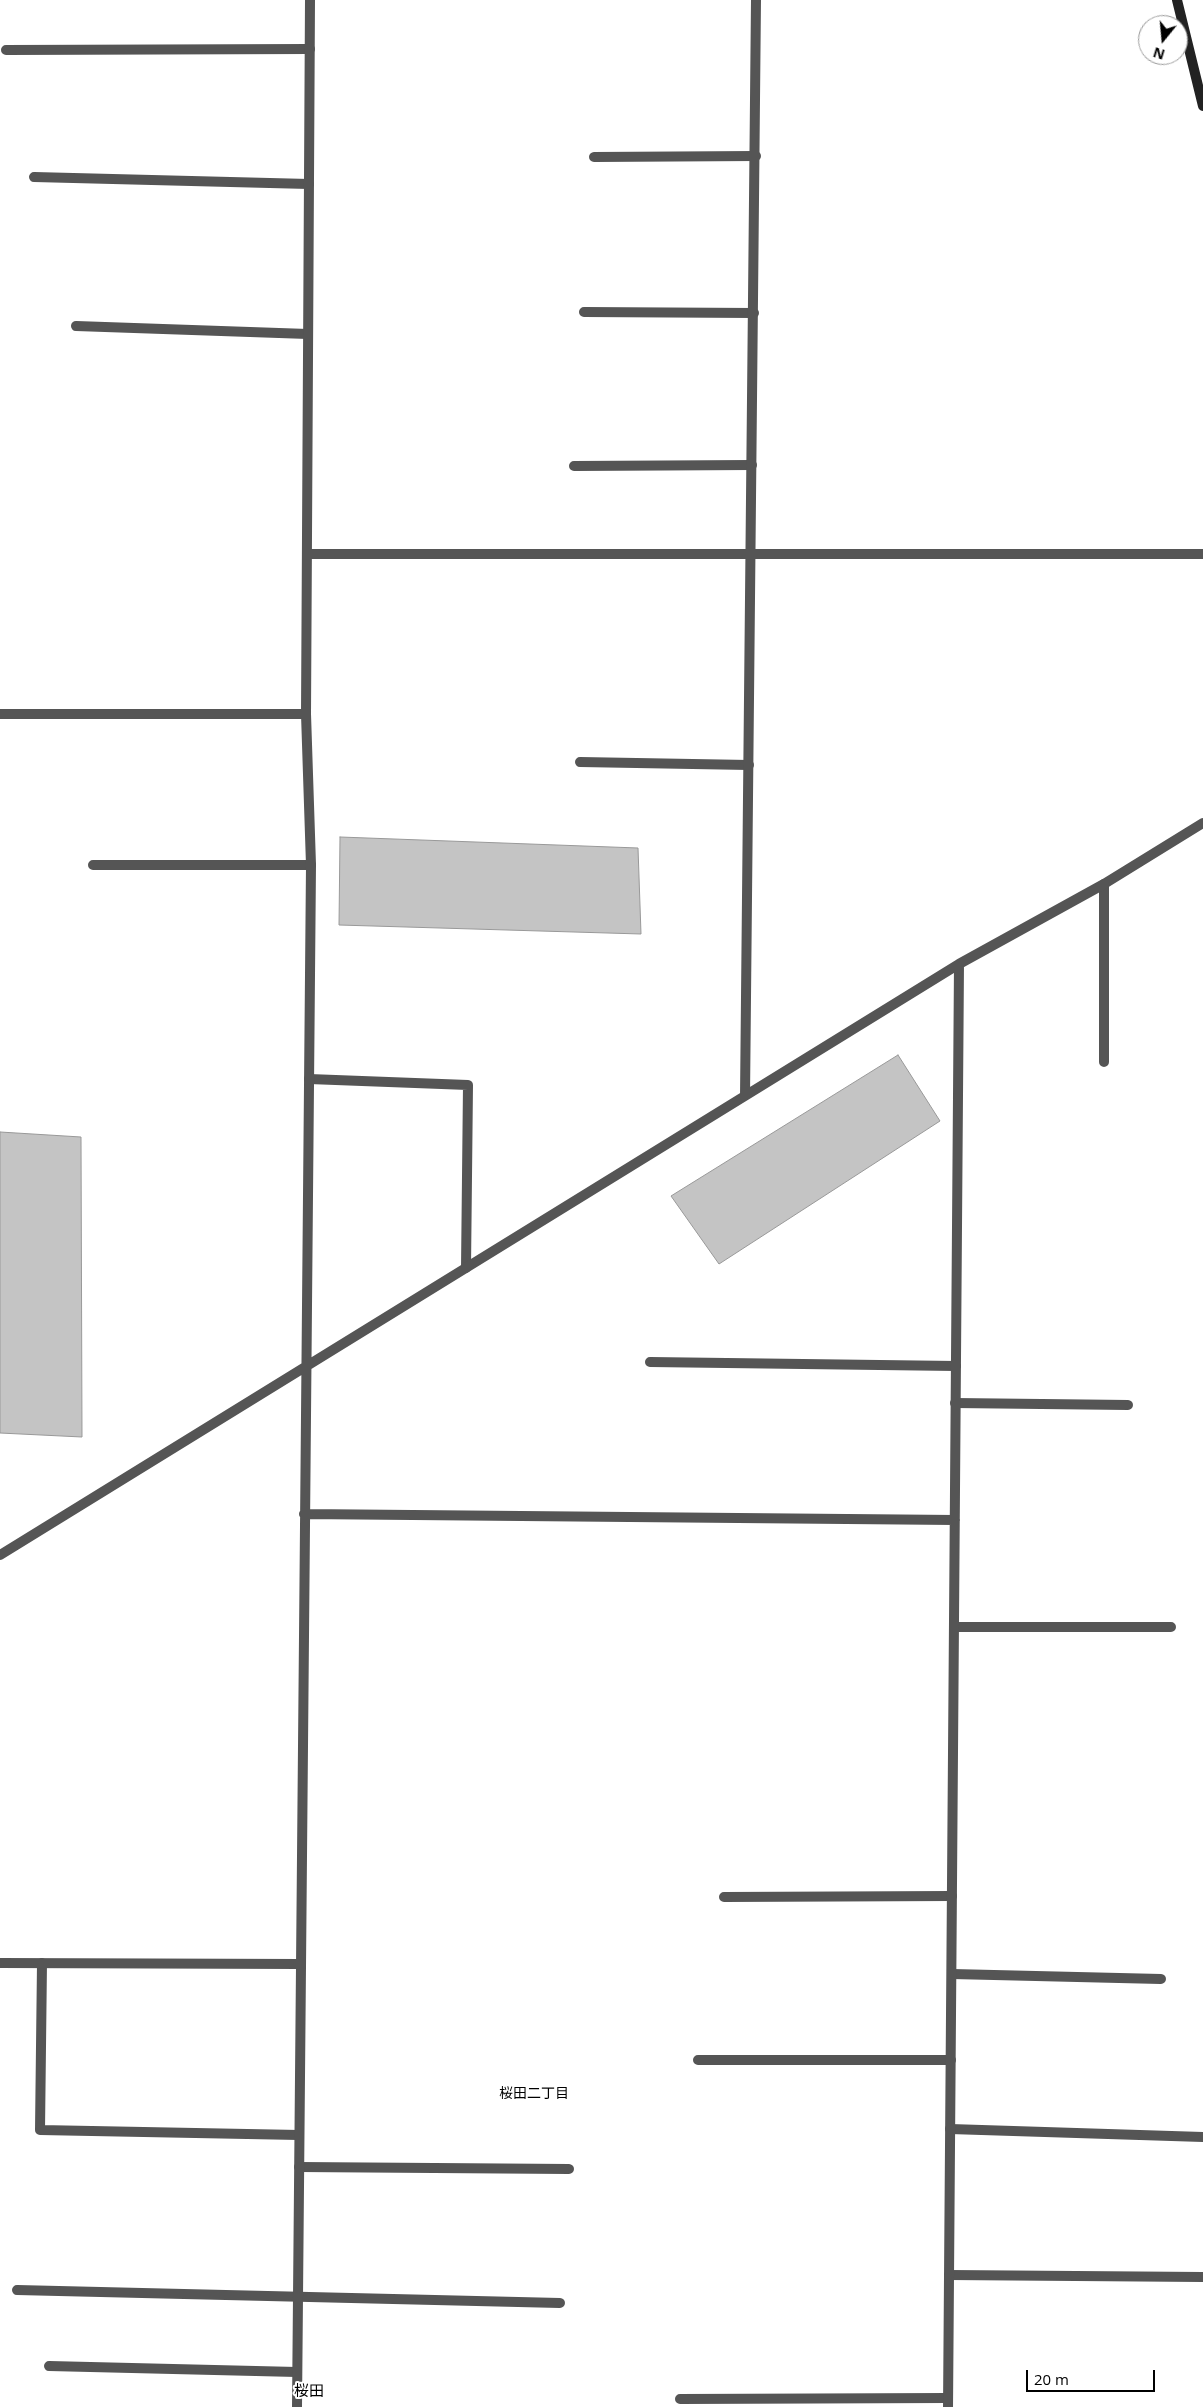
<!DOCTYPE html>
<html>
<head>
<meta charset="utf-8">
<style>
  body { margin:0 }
  #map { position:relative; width:1203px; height:2407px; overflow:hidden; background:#fff; font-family:"Open Sans",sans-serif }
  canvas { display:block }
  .north { position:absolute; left:1138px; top:15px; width:50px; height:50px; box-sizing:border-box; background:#fff; border:1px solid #999; border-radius:50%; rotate:197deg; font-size:14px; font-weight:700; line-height:20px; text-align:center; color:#000 }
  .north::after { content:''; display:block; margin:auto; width:18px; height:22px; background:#000; clip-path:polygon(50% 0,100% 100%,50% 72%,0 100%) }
  .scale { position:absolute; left:1026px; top:2370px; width:129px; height:22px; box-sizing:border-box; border:2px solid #000; border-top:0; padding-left:6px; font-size:15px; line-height:18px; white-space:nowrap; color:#000; -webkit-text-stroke:4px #fff; paint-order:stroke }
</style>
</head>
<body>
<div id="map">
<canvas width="1203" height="2407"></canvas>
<div class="north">N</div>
<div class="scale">20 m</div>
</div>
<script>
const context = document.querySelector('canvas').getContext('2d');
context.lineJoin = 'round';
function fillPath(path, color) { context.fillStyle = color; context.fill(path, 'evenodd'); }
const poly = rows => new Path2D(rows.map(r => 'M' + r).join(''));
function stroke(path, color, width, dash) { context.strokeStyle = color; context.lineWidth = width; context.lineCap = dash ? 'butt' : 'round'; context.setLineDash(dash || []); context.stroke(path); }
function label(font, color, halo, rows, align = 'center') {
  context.font = font + ' "Open Sans","Noto Sans JP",sans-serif'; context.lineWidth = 4; context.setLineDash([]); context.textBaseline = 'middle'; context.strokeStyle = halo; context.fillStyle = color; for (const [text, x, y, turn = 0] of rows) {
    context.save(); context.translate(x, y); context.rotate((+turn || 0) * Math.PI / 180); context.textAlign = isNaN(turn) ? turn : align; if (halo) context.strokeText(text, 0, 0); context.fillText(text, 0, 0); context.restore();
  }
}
const building = poly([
  [340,837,638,848,641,934,339,925,340,837],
  [898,1055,940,1121,719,1264,671,1196,898,1055],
  [0,1132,81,1137,82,1437,0,1433,0,1132]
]);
fillPath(building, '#c4c4c4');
stroke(building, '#999', 1);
stroke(poly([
  [6,50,310,49],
  [594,157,756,156],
  [34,177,309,184],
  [584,312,754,313],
  [76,326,308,334],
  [574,466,752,465],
  [580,762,749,765],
  [93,865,311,865],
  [1104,884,1104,1062],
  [309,1079,468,1085,466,1268],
  [650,1362,956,1366],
  [955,1403,1128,1405],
  [954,1627,1171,1627],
  [724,1897,952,1896],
  [42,1963,40,2130,299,2135],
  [952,1974,1161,1979],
  [698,2060,951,2060],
  [950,2129,1203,2137],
  [299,2167,569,2169],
  [949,2275,1202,2277],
  [17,2290,560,2303],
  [49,2366,297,2372],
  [680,2399,948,2398]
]), '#555', 10);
stroke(poly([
  [307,554,1203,554],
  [0,714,306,714],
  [745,1096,756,0],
  [304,1514,955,1520],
  [0,1555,959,964,1104,884,1203,823],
  [0,1963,300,1964],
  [297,2407,311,865,306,714,310,0],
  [948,2407,959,964]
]), '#555', 10);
stroke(poly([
  [1177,0,1203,106]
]), '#222', 10);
label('14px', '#000', '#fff', [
  ["桜田二丁目",534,2094]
]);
label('15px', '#000', '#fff', [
  ["桜田",309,2392]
]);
</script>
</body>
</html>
